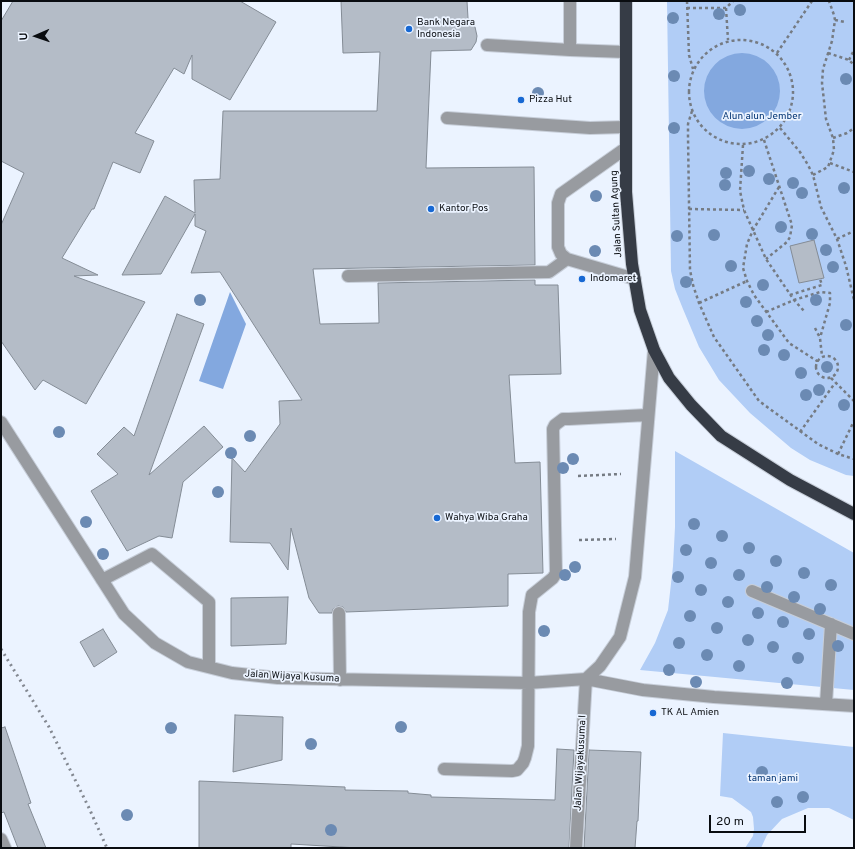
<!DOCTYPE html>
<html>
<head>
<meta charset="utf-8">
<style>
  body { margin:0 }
  #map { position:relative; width:855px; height:849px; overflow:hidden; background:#ebf3ff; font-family:Overpass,sans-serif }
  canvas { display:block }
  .frame { position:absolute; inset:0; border:2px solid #090c10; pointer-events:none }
  .north { position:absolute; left:16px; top:16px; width:40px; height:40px; -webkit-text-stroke:3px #ebf3ff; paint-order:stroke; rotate:268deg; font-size:11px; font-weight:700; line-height:16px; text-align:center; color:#090c10 }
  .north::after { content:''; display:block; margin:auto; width:14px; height:18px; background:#090c10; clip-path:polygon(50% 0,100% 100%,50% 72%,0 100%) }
  .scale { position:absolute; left:709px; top:815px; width:97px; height:18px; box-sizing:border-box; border:2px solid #090c10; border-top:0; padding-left:5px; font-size:12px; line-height:14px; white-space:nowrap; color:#090c10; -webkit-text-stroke:3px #ebf3ff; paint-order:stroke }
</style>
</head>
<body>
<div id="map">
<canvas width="855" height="849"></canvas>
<div class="frame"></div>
<div class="north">U</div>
<div class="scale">20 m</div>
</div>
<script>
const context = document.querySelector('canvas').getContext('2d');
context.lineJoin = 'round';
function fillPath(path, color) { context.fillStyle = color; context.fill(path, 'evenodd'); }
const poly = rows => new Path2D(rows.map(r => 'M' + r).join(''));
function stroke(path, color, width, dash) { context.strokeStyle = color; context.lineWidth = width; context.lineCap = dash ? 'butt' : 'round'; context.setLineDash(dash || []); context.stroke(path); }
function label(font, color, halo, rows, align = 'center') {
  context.font = font + ' Overpass,sans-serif'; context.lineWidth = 3.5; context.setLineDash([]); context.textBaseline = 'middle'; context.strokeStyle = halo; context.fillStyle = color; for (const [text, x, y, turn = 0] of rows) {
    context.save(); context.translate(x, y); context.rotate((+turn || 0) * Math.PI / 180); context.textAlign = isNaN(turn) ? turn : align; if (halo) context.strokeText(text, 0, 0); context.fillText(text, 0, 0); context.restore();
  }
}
fillPath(poly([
  [667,1,854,1,854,476,846,475,810,460,791,448,750,413,719,380,699,347,683,309,675,289,671,271],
  [675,451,854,553,854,690,640,670,655,643,668,610,673,566,675,527],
  [723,733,854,747,854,820,829,808,808,808,782,819,767,835,761,848,745,848,753,836,754,829,753,817,751,812,732,798,720,796]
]), '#b1cdf6');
fillPath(poly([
  '704 91a38 38 0 1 1 76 0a38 38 0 1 1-76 0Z',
  [230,292,246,324,223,389,199,381]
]), '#83a8df');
const building = poly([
  [13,1,240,1,276,22,230,100,192,79,192,55,184,74,174,68,135,133,154,141,140,173,113,162,94,209,92,209,62,258,98,275,74,276,145,302,86,404,43,380,35,390,1,341,1,225,24,173,1,161,1,21,13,1],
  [341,1,467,1,468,18,475,27,477,36,476,42,471,50,431,51,426,168,534,167,535,265,313,269,320,324,379,323,378,283,535,280,535,285,558,285,561,374,509,375,515,463,540,462,543,573,508,574,508,606,346,612,343,607,338,606,333,609,332,613,319,613,309,598,291,528,288,570,270,543,230,542,232,458,245,472,280,424,279,401,302,400,220,272,191,273,206,231,195,226,195,214,161,274,122,275,165,196,195,213,194,180,220,179,223,111,377,111,380,52,343,53,341,1],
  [814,240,824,278,799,283,790,246,814,240],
  [177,314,204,324,149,475,204,426,223,447,183,482,172,538,159,536,127,551,91,491,118,474,97,454,124,427,134,436,177,314],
  [288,597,286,644,231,646,231,598,288,597],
  [103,629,117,652,94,667,80,642,103,629],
  [235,715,283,717,282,760,233,772,235,715],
  [5,727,31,803,28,804,46,848,18,848,4,812,1,813,1,728,5,727],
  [557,749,574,750,569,848,358,848,291,844,291,848,199,848,199,781,345,787,345,790,408,791,408,793,431,795,431,797,555,800,557,749],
  [589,750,641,752,638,821,637,821,635,848,584,848,589,750]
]);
fillPath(building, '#b4bcc7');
stroke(building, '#848c96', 1);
const minor = poly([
  [487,45,570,50,625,52],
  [570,50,570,1],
  [447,118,590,128,626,127],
  [626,148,561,194,558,203,558,247,561,254,567,259,635,279],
  [348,276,549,272,567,259],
  [1,422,124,614,155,643,188,662,232,673,278,678,528,683,586,679,643,690,714,697,854,706],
  [102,580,152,554,209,602,209,667],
  [752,591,854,634],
  [339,613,340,680],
  [586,679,600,666,620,637,635,577,654,350],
  [826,704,831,624],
  [444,769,512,771,517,770,523,763,525,758,528,746,529,612,532,595,553,578,556,573,553,429,555,425,563,419,569,419,647,415],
  [1,839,5,848],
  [576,848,586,679]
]);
const highway = poly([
  [626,1,626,192,632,264,640,310,654,350,669,378,691,405,721,436,790,480,854,514]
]);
stroke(minor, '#c7ced9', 14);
stroke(highway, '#c7ced9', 14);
stroke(poly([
  [687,1,689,55,693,69],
  [687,8,726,8,733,1],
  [726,8,728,40],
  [835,20,845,22],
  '689 92a52 52 0 1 1 104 0a52 52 0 1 1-104 0Z',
  [777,53,812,1],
  [828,53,849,60,854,65],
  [849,60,854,50],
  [692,111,688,124,688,136,690,270,693,285,699,303,714,337,759,401,818,444,838,454,854,459],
  [780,128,800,152,808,165,813,175,821,207,837,239,846,266,854,300],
  [833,138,847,133,854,128],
  [764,140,792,225,790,237,787,242,766,259],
  [743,145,740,191,744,210,766,259,794,300,804,311],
  [830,163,854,172],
  [813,175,828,167,834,150,833,138,826,119,822,83,823,69,832,41,835,20,834,15,829,1],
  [779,187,753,230,747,244,743,268,747,281,754,295,789,343,817,361],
  [689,209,744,210],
  [837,239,854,231],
  [790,295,822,285,820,279],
  [699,303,747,281],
  [766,312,794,300,820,292,830,293,830,303,820,338],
  [815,328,820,338,822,356],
  '816 367a11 11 0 1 1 22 0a11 11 0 1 1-22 0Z',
  [831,378,854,401],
  [800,432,835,383],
  [838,454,854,421],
  [578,476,621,474],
  [579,540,616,539]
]), '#757b83', 2.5, [3, 3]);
stroke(minor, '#989ba0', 12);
stroke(highway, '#363c46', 12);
stroke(poly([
  [1,649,49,727,89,808,107,848]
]), '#838891', 3, [2, 4]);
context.fillStyle = '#6b8ab3';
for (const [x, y] of [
  [740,10],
  [719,14],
  [673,18],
  [674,76],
  [846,79],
  [538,93],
  [674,128],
  [749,171],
  [726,173],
  [769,179],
  [793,183],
  [725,185],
  [844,188],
  [802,193],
  [596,196],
  [781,227],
  [812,234],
  [714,235],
  [677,236],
  [826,250],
  [595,251],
  [731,266],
  [833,267],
  [686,282],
  [763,285],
  [200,300],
  [816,300],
  [746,302],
  [757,321],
  [846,325],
  [768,335],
  [764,350],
  [784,355],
  [827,367],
  [801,373],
  [819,390],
  [806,395],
  [844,405],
  [59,432],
  [250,436],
  [231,453],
  [573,459],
  [563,468],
  [218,492],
  [86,522],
  [694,524],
  [722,536],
  [749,548],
  [686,550],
  [103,554],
  [776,561],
  [711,563],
  [575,567],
  [804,573],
  [565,575],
  [739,575],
  [678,577],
  [831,585],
  [767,587],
  [701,590],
  [794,597],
  [728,602],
  [820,609],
  [758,613],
  [690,616],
  [783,622],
  [717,628],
  [544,631],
  [809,634],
  [748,640],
  [679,643],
  [838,646],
  [773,647],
  [707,655],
  [798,658],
  [739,666],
  [669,670],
  [696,682],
  [787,683],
  [401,727],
  [171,728],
  [311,744],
  [762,772],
  [803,797],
  [777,802],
  [127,815],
  [331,830]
]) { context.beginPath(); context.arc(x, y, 6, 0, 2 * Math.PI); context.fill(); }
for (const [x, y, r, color] of [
  [409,29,4,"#1768d3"],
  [521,100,4,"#1768d3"],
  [431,209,4,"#1768d3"],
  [582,279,4,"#1768d3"],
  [437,518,4,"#1768d3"],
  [653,713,4,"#1768d3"]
]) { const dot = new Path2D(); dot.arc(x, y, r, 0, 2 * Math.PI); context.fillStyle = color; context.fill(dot); stroke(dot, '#ebf3ff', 1.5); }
label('10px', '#090c10', '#ebf3ff', [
  ["Bank Negara",417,23],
  ["Indonesia",417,35],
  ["Pizza Hut",529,100],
  ["Kantor Pos",439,209],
  ["Indomaret",590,279],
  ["Wahya Wiba Graha",445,518],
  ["TK AL Amien",661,713]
], 'left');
label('10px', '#033474', '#ebf3ff', [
  ["Alun alun Jember",762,117],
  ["taman jami",773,779]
]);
label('10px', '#090c10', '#ebf3ff', [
  ["Jalan Sultan Agung",617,214,-93],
  ["Jalan Wijaya Kusuma",292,677,3],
  ["Jalan Wijayakusuma I",581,763,-87]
]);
</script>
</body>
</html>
